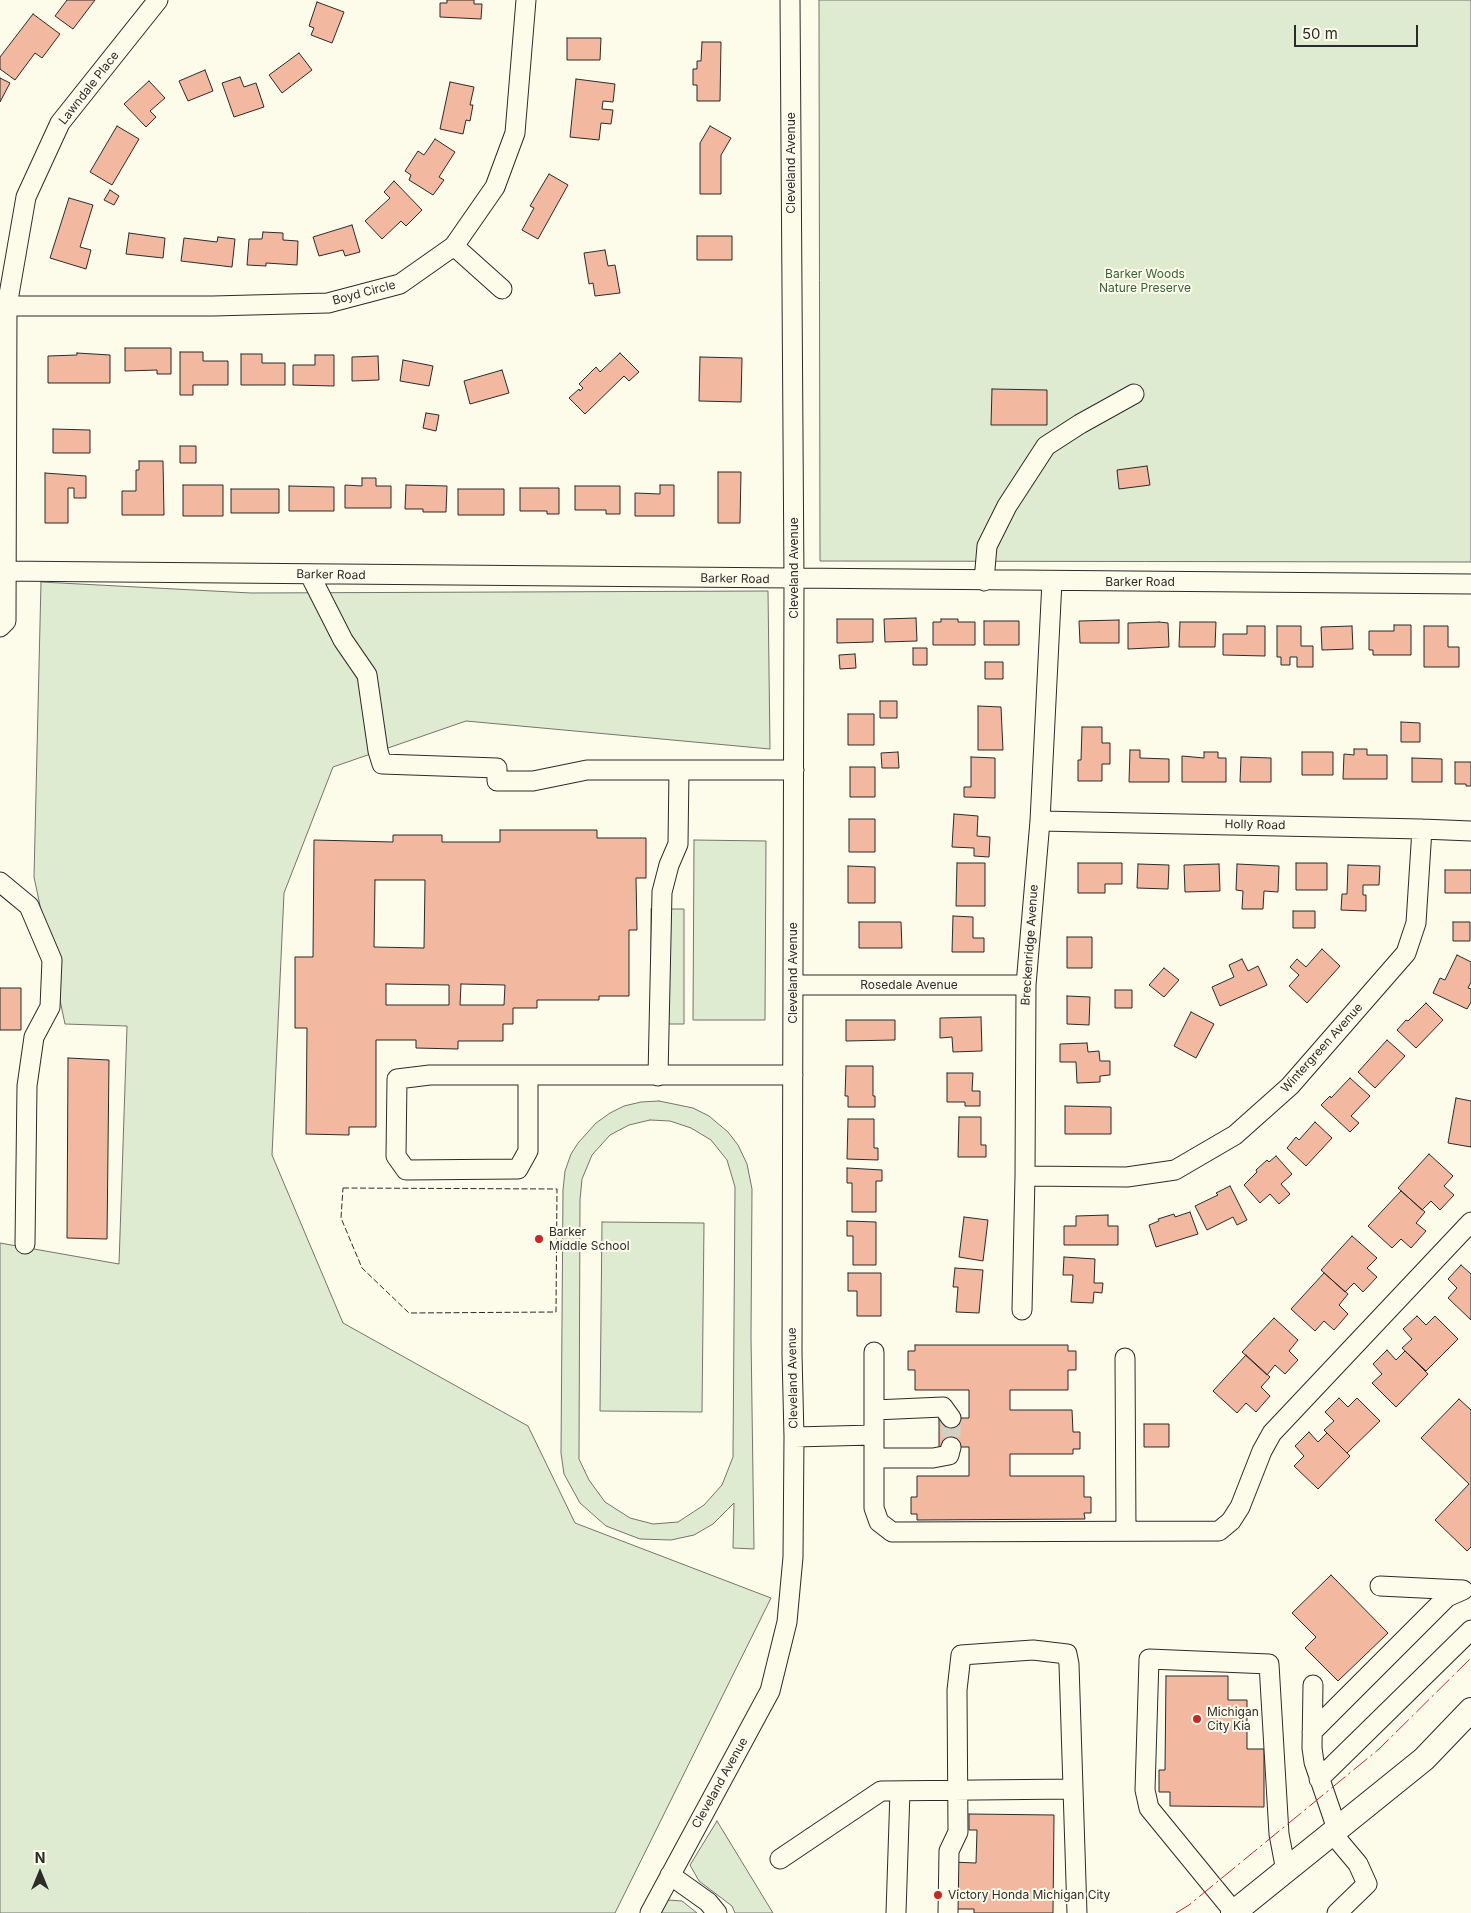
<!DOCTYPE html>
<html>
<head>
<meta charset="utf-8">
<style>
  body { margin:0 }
  #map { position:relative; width:1471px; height:1913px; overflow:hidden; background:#fdfbea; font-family:Inter,sans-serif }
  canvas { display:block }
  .north { position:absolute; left:15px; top:1848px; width:50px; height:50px; -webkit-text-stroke:4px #fdfbea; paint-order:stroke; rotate:0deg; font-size:14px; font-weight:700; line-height:20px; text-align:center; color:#2b2b2b }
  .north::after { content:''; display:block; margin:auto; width:18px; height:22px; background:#2b2b2b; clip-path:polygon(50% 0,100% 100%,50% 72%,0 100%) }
  .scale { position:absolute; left:1294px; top:25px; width:124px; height:22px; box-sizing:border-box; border:2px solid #2b2b2b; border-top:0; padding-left:6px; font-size:15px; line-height:18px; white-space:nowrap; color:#2b2b2b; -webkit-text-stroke:4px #fdfbea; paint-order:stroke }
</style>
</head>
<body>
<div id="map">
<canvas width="1471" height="1913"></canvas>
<div class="north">N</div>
<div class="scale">50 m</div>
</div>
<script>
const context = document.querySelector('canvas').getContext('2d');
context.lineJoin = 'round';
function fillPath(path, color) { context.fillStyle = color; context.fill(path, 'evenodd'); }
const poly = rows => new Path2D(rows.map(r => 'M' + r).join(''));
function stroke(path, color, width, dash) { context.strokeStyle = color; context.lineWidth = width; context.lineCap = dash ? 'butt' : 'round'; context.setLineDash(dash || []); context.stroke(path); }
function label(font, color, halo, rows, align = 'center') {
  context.font = font + ' Inter,sans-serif'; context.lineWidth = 4; context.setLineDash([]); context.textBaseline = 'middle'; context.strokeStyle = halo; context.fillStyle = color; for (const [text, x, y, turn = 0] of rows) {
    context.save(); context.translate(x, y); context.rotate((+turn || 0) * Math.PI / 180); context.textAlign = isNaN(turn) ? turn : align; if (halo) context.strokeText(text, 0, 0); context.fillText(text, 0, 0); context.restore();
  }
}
const green = poly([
  [819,0,1471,0,1471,562,820,561,819,0],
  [41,582,251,593,768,591,770,749,466,721,333,767,284,893,272,1155,343,1323,528,1426,575,1523,771,1598,615,1913,0,1913,0,1243,119,1264,127,1026,65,1024,34,877,41,582],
  [694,840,766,841,765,1020,693,1020,694,840],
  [651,909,684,909,684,1024,651,1024,651,909],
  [659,1101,693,1108,709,1116,728,1132,738,1145,747,1164,752,1189,751,1336,754,1549,733,1548,734,1503,713,1524,694,1535,671,1540,640,1539,606,1526,580,1503,564,1474,561,1453,563,1190,565,1171,571,1154,578,1143,596,1123,610,1113,624,1106,641,1102,659,1101],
  [650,1120,670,1121,691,1128,711,1140,727,1160,735,1187,733,1457,722,1485,704,1505,678,1522,653,1524,630,1518,605,1502,589,1480,579,1459,580,1200,582,1179,592,1155,610,1135,629,1125,650,1120],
  [602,1222,704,1223,702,1412,600,1411,602,1222],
  [717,1821,773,1913,735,1913,732,1906,699,1881,690,1865,717,1821],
  [668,1900,682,1901,697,1913,661,1913,668,1900]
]);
fillPath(green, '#deebd1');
stroke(green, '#74746e', 1);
const building = poly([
  [67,0,95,0,73,29,55,16,67,0],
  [447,0,474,0,474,4,482,4,481,19,440,17,440,3,447,3,447,0],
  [317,2,344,12,332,43,311,35,314,28,309,26,317,2],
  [33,14,60,34,42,58,35,53,15,80,0,69,0,57,33,14],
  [567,38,601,38,600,60,567,60,567,38],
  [702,42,721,42,720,101,697,101,697,85,693,85,693,69,697,69,697,61,701,61,702,42],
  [299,53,312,70,282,93,269,75,299,53],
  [205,70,213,91,188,101,179,81,205,70],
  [240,77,244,87,256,83,264,107,234,117,222,83,240,77],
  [0,78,10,83,0,102,0,78],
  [576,79,615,84,613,102,603,101,602,109,613,110,611,124,601,123,599,140,570,137,576,79],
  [149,81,165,98,150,111,156,117,146,127,124,104,149,81],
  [450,82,474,87,470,105,473,105,470,121,466,120,463,134,440,129,450,82],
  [117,126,139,139,112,185,90,172,117,126],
  [710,126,731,138,721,155,721,194,700,194,700,143,710,126],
  [435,139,455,152,439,177,444,180,433,195,409,180,411,175,405,171,418,151,424,155,435,139],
  [549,174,568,185,538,239,522,230,534,208,530,206,549,174],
  [394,181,422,210,406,226,401,221,382,239,365,221,390,198,384,192,394,181],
  [110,190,119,196,114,205,104,200,110,190],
  [69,198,93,205,80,247,91,250,86,269,50,258,69,198],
  [352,225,360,252,345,256,343,250,319,256,313,237,352,225],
  [263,232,283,233,283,240,298,241,297,265,266,263,266,266,247,265,249,239,262,239,263,232],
  [129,233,165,238,163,258,126,254,129,233],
  [697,236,732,236,732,260,697,260,697,236],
  [218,237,235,239,232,267,181,261,184,238,217,242,218,237],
  [605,250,608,266,615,265,620,293,595,296,593,283,589,284,584,253,605,250],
  [125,348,171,348,171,374,157,374,157,370,125,371,125,348],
  [180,352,203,352,203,361,228,361,228,385,193,385,193,395,180,395,180,352],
  [77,353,110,355,110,383,48,383,48,356,77,355,77,353],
  [620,353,639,372,629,381,624,376,585,414,569,398,579,389,580,391,583,388,579,384,596,367,600,372,620,353],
  [241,354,262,354,262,363,285,363,285,385,241,385,241,354],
  [315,355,334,355,334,386,293,385,293,365,315,365,315,355],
  [378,356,379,380,352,381,352,357,378,356],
  [700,357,742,358,741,402,699,401,700,357],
  [403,360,433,366,429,386,400,381,403,360],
  [502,370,509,393,470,404,464,381,502,370],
  [992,389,1047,390,1047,425,991,425,992,389],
  [426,413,439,415,436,431,423,428,426,413],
  [53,429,90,430,90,453,53,453,53,429],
  [180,446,196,446,196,463,180,463,180,446],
  [139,461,163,461,164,515,122,515,122,491,136,491,136,470,139,470,139,461],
  [1147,466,1150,485,1119,489,1117,470,1147,466],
  [718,472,741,472,740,523,718,523,718,472],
  [45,473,86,476,86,498,74,498,74,488,68,488,68,523,45,523,45,473],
  [362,478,376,478,376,486,391,486,391,508,345,508,345,485,362,486,362,478],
  [183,485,223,485,223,516,183,516,183,485],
  [406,485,447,486,446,512,423,512,423,509,405,509,406,485],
  [660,485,674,485,674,516,635,516,635,493,660,494,660,485],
  [289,486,334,487,334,511,289,511,289,486],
  [575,486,620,486,620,514,606,514,606,510,575,510,575,486],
  [520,488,559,488,559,514,547,514,547,511,520,511,520,488],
  [231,489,279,489,279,513,231,513,231,489],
  [458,489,504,489,504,515,458,515,458,489],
  [916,618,917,641,885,642,884,619,916,618],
  [837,619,873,619,873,642,837,643,837,619],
  [941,619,958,619,958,622,975,622,975,645,933,645,933,622,941,622,941,619],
  [1119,620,1119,643,1080,643,1079,621,1119,620],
  [984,621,1019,621,1019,645,984,645,984,621],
  [1159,622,1168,623,1169,647,1128,649,1128,623,1159,622],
  [1180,622,1216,622,1215,647,1179,647,1180,622],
  [1394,625,1411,625,1411,655,1373,655,1373,650,1369,650,1369,631,1394,631,1394,625],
  [1247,626,1265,626,1265,656,1223,655,1223,634,1247,634,1247,626],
  [1277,626,1301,626,1301,646,1313,646,1313,667,1297,667,1297,657,1290,657,1290,665,1281,665,1281,657,1277,657,1277,626],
  [1352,626,1353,649,1322,650,1321,627,1352,626],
  [1424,626,1448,626,1448,647,1459,647,1459,667,1424,667,1424,626],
  [913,648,927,648,927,665,913,665,913,648],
  [855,654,856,668,840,669,839,655,855,654],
  [985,662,1003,662,1003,679,985,679,985,662],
  [880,701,897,701,897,718,880,718,880,701],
  [978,706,1001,707,1003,750,978,750,978,706],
  [848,714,874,714,874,745,848,745,848,714],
  [1401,722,1420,723,1420,742,1401,742,1401,722],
  [1082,727,1102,727,1102,743,1110,743,1110,764,1102,764,1102,781,1078,781,1078,760,1081,760,1082,727],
  [1354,749,1367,749,1367,755,1387,755,1387,779,1343,779,1344,754,1354,755,1354,749],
  [1130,750,1140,750,1140,758,1169,759,1169,782,1129,782,1130,750],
  [898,752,899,768,882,768,881,753,898,752],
  [1204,752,1218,752,1218,758,1226,758,1226,782,1182,782,1182,756,1204,758,1204,752],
  [1302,752,1333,752,1333,775,1302,775,1302,752],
  [971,757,995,758,995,798,964,797,964,787,971,787,971,757],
  [1241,757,1271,758,1271,782,1240,782,1241,757],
  [1412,758,1442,759,1442,782,1412,782,1412,758],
  [1455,762,1471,762,1471,786,1466,786,1466,784,1455,784,1455,762],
  [850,767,875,767,875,797,850,797,850,767],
  [954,814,978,816,977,836,990,837,989,857,974,856,974,848,952,847,954,814],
  [849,819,875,819,875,852,849,852,849,819],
  [500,830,597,830,597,838,646,838,646,878,636,878,637,930,629,930,629,996,599,996,599,1000,537,1000,537,1008,513,1008,513,1024,503,1024,503,1041,458,1041,458,1049,416,1048,416,1040,376,1040,376,1127,349,1127,349,1135,306,1134,307,1028,295,1028,295,957,313,957,314,840,393,842,393,835,442,835,442,842,500,842,500,830],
  [375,880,425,880,424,948,374,947,375,880],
  [386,984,449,985,449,1005,386,1005,386,984],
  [461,984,505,985,504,1005,460,1005,461,984],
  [957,863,985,863,985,906,956,906,957,863],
  [1078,863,1122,863,1122,884,1105,884,1105,893,1078,893,1078,863],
  [1296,863,1327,863,1327,890,1296,890,1296,863],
  [1138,864,1169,865,1168,889,1137,888,1138,864],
  [1219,864,1220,891,1185,892,1184,865,1219,864],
  [1237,864,1279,866,1278,892,1264,891,1263,909,1242,909,1243,891,1236,890,1237,864],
  [1348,865,1380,866,1379,885,1363,885,1363,895,1366,895,1366,911,1341,910,1342,894,1347,894,1348,865],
  [848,866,875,867,875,903,848,903,848,866],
  [1445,870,1471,870,1471,893,1445,893,1445,870],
  [1293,911,1315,911,1315,928,1293,928,1293,911],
  [953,916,973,917,973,938,984,938,984,952,952,952,953,916],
  [859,922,901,922,902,948,859,948,859,922],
  [1453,922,1470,922,1470,941,1453,941,1453,922],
  [1067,937,1092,937,1092,968,1067,968,1067,937],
  [1322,949,1340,966,1307,1003,1289,986,1299,975,1290,967,1297,959,1306,967,1322,949],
  [1457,955,1471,962,1471,982,1468,988,1471,989,1471,1002,1467,1009,1433,993,1440,978,1445,980,1457,955],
  [1242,959,1248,971,1258,966,1267,985,1220,1006,1212,987,1234,977,1229,965,1242,959],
  [1164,968,1179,980,1164,997,1149,985,1164,968],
  [0,988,21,988,21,1030,0,1030,0,988],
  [1115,990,1132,990,1132,1008,1115,1008,1115,990],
  [1067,996,1090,997,1089,1025,1067,1024,1067,996],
  [1426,1003,1443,1020,1416,1048,1397,1030,1406,1020,1408,1021,1426,1003],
  [1191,1012,1214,1024,1196,1058,1174,1046,1191,1012],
  [981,1017,982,1051,953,1052,952,1037,940,1038,940,1018,981,1017],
  [846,1020,895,1020,895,1040,846,1041,846,1020],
  [1387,1040,1405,1056,1375,1088,1358,1072,1387,1040],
  [1087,1043,1088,1052,1099,1051,1100,1061,1110,1061,1110,1075,1100,1076,1100,1082,1077,1083,1076,1062,1060,1062,1060,1044,1087,1043],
  [68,1058,109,1060,107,1239,67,1238,68,1058],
  [846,1066,873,1066,873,1096,875,1096,875,1107,848,1107,848,1096,845,1096,846,1066],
  [947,1073,973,1073,972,1091,980,1091,980,1106,965,1106,965,1102,947,1102,947,1073],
  [1350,1078,1370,1096,1351,1116,1359,1123,1350,1132,1321,1105,1330,1096,1331,1098,1350,1078],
  [1456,1098,1471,1101,1471,1147,1448,1143,1456,1098],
  [1065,1106,1111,1107,1111,1134,1065,1134,1065,1106],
  [959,1117,981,1117,981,1145,986,1145,986,1157,958,1157,959,1117],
  [848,1119,874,1119,874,1148,878,1148,878,1160,847,1159,848,1119],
  [1315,1122,1332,1138,1306,1166,1287,1148,1296,1137,1299,1140,1315,1122],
  [1429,1154,1453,1176,1444,1186,1454,1195,1440,1210,1431,1201,1422,1210,1398,1188,1429,1154],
  [1276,1156,1292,1174,1281,1184,1290,1194,1279,1204,1270,1194,1260,1203,1244,1185,1257,1172,1256,1170,1267,1160,1269,1162,1276,1156],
  [847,1168,882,1170,882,1181,876,1181,876,1212,852,1212,852,1183,847,1183,847,1168],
  [1230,1186,1247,1220,1237,1225,1233,1217,1207,1230,1195,1206,1218,1195,1216,1193,1230,1186],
  [1401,1191,1425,1212,1416,1223,1426,1231,1411,1248,1401,1239,1392,1248,1368,1226,1401,1191],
  [1190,1212,1198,1234,1156,1247,1149,1225,1159,1221,1158,1219,1174,1214,1175,1217,1190,1212],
  [1108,1215,1108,1226,1118,1226,1118,1245,1064,1245,1064,1226,1076,1226,1076,1216,1108,1215],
  [964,1217,988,1220,983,1261,959,1257,964,1217],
  [847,1221,876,1222,876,1265,853,1265,853,1236,847,1236,847,1221],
  [1352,1236,1377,1258,1367,1268,1377,1277,1363,1292,1354,1283,1345,1292,1321,1270,1352,1236],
  [1064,1257,1095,1259,1094,1283,1103,1283,1102,1293,1094,1292,1093,1303,1071,1302,1073,1275,1063,1275,1064,1257],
  [1461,1265,1471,1274,1471,1320,1448,1298,1457,1288,1448,1279,1461,1265],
  [955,1268,983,1270,979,1313,956,1312,958,1287,953,1287,955,1268],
  [848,1273,881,1273,881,1316,857,1316,857,1291,848,1291,848,1273],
  [1324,1273,1348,1294,1339,1305,1348,1314,1334,1330,1324,1321,1315,1331,1291,1309,1324,1273],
  [1417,1316,1426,1325,1435,1316,1458,1339,1426,1371,1402,1348,1412,1339,1403,1329,1417,1316],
  [1274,1318,1298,1340,1289,1351,1298,1360,1285,1374,1275,1365,1267,1375,1242,1352,1274,1318],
  [915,1345,1068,1345,1068,1351,1076,1351,1076,1370,1068,1370,1068,1390,1010,1390,1010,1410,1072,1410,1073,1432,1080,1432,1080,1449,1073,1449,1073,1454,1010,1454,1010,1476,1084,1476,1084,1497,1091,1497,1091,1513,1084,1513,1085,1519,917,1520,917,1514,911,1514,911,1497,917,1497,917,1476,969,1476,969,1447,939,1447,939,1418,969,1418,969,1390,915,1390,915,1370,908,1370,908,1351,915,1351,915,1345],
  [1387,1350,1396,1360,1405,1351,1428,1374,1396,1407,1372,1383,1382,1374,1373,1364,1387,1350],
  [1246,1355,1270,1377,1261,1387,1270,1396,1256,1412,1246,1403,1237,1413,1213,1391,1246,1355],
  [1339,1398,1348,1407,1357,1398,1380,1421,1347,1453,1324,1430,1334,1421,1325,1412,1339,1398],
  [1459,1399,1471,1410,1471,1547,1467,1551,1435,1520,1469,1484,1421,1438,1459,1399],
  [1144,1424,1169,1424,1169,1447,1144,1447,1144,1424],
  [1309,1432,1318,1442,1327,1433,1350,1456,1318,1489,1294,1466,1304,1456,1295,1446,1309,1432],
  [1331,1575,1388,1633,1338,1681,1305,1648,1316,1637,1292,1613,1331,1575],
  [1166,1676,1228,1676,1228,1700,1247,1700,1247,1749,1264,1749,1264,1807,1170,1806,1170,1792,1159,1792,1159,1770,1165,1770,1166,1676],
  [969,1814,1054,1815,1053,1913,974,1913,974,1909,952,1909,952,1862,976,1863,977,1830,969,1830,969,1814]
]);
fillPath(building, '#f2b8a0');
stroke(building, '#2b2b2b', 1);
stroke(poly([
  [951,1418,951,1447]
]), '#d3d1c4', 19, [19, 9]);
const minor = poly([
  [454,246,502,289],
  [0,306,213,306,328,303,400,284,454,246,495,187,515,133,526,0],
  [0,571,1471,584],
  [310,575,343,640,367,675,378,751,382,764,497,768,497,781,533,781,587,770,794,770],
  [984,581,987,546,1007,506,1046,446,1080,424,1134,394],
  [0,627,6,621,7,306,26,197,60,123,158,0],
  [1040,821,1422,829,1471,831],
  [0,882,29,906,52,960,50,1007,34,1037,27,1086,25,1244],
  [793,985,1026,985],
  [528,1075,528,1151,518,1169,406,1170,396,1156,397,1079,430,1075,793,1075],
  [658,1076,662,892,669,865,678,844,679,770],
  [1025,1176,1127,1177,1175,1170,1235,1135,1290,1086,1406,953,1416,923,1422,829],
  [1022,1310,1025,1176,1026,985,1040,821,1052,581],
  [874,1352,874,1435],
  [1125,1358,1126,1531],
  [874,1410,943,1407,951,1418],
  [794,1437,874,1435,874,1508,879,1522,892,1532,1219,1531,1231,1521,1240,1507,1262,1451,1272,1433,1471,1222],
  [874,1458,933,1458,949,1455,951,1447],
  [1380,1586,1462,1590],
  [1313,1685,1312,1748,1314,1762,1337,1829],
  [1312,1732,1447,1597,1463,1590],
  [1319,1779,1471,1630],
  [1332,1833,1358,1864,1367,1884,1337,1913],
  [780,1859,881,1791,1073,1789],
  [670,1875,708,1902,717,1913],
  [1234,1912,1149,1808,1145,1790,1149,1659,1269,1664,1279,1834,1286,1871],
  [650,1913,770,1691,787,1622,793,1557,794,1437,792,1354,794,579,790,0],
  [896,1913,900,1791],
  [948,1913,949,1851,958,1832,957,1690,961,1655,1033,1650,1067,1654,1069,1664,1077,1913]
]);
const major = poly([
  [1233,1913,1424,1759,1471,1710]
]);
stroke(minor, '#2b2b2b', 21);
stroke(major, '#2b2b2b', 26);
stroke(minor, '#fdfbea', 19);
stroke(major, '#fdfbea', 24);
stroke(poly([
  [343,1188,557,1189,556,1312,409,1313,362,1268,341,1218,343,1188]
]), '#2b2b2b', 1, [6, 2.5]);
stroke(poly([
  [1176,1913,1189,1905,1379,1749,1471,1658]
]), '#c62828', 1, [18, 4, 2.5, 4]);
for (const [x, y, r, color] of [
  [539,1239,5,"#c62828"],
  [1197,1719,5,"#c62828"],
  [938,1895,5,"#c62828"]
]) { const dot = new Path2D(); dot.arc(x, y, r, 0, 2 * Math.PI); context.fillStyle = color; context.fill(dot); stroke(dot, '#fdfbea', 2); }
label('12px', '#2b2b2b', '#fdfbea', [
  ["Lawndale Place",89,88,-52],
  ["Cleveland Avenue",791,163,-90],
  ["Boyd Circle",364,293,-15],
  ["Cleveland Avenue",794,568,-90],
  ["Barker Road",331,575,1],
  ["Barker Road",735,579,1],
  ["Barker Road",1140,582],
  ["Holly Road",1255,825,1],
  ["Breckenridge Avenue",1030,945,-86],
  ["Cleveland Avenue",793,973,-90],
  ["Rosedale Avenue",909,985],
  ["Wintergreen Avenue",1322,1048,-48],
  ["Cleveland Avenue",793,1378,-91],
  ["Cleveland Avenue",720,1783,-61]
]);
label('12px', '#34623c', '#fdfbea', [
  ["Barker Woods",1145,274],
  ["Nature Preserve",1145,288]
]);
label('12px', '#2b2b2b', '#fdfbea', [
  ["Barker",549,1232],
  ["Middle School",549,1246],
  ["Michigan",1207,1712],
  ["City Kia",1207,1726],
  ["Victory Honda Michigan City",948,1895]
], 'left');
</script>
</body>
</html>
